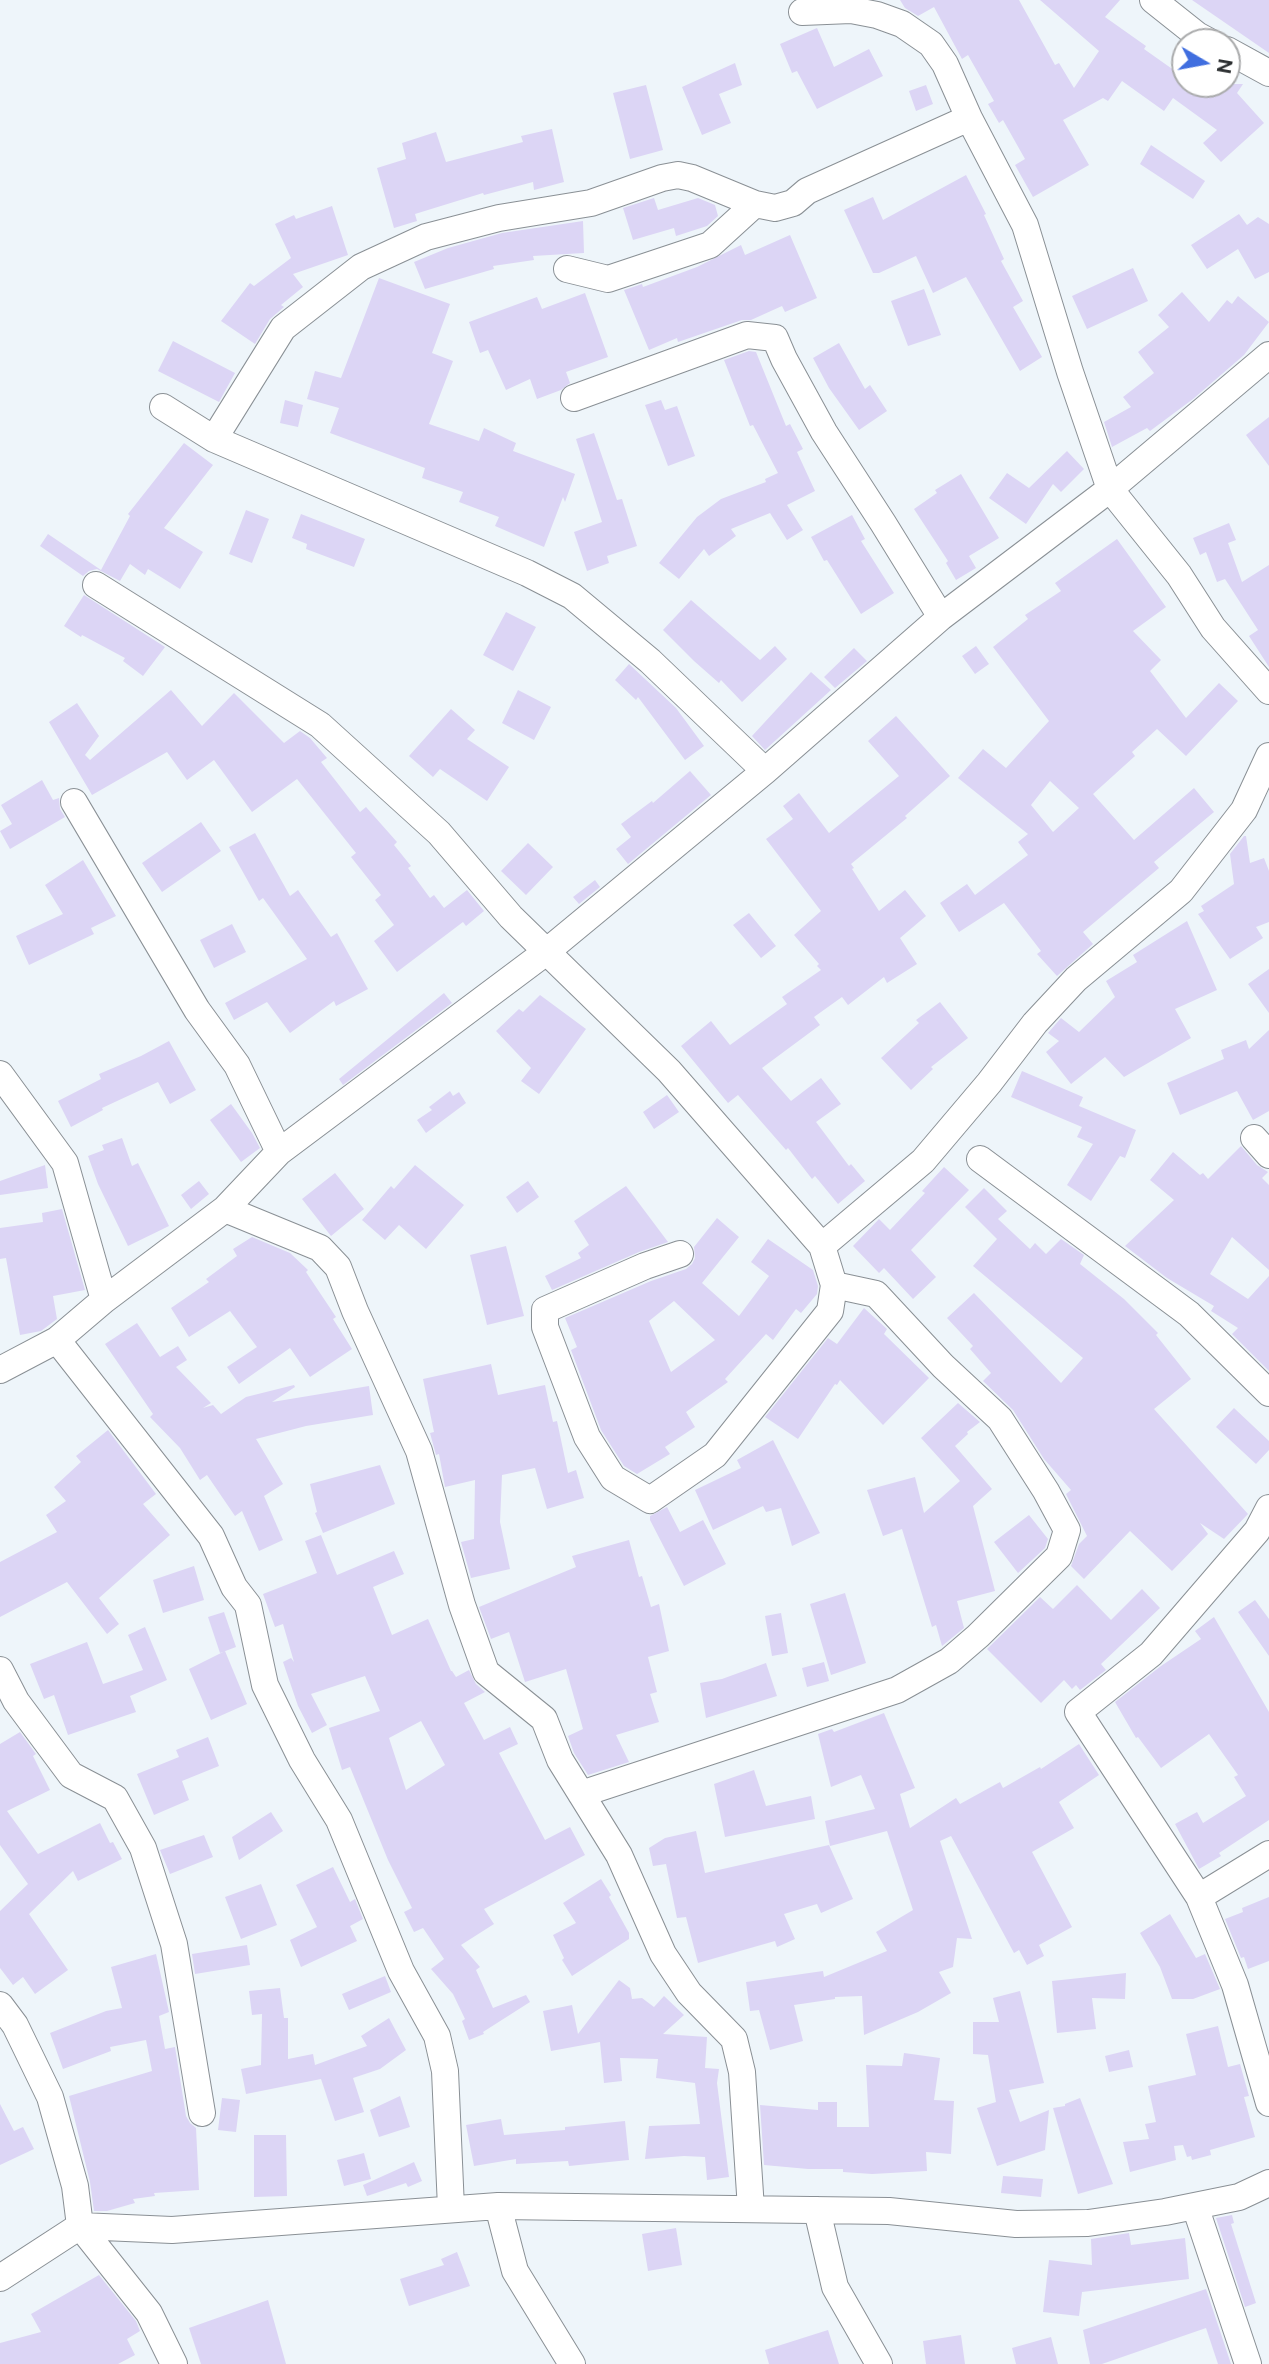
<!DOCTYPE html>
<html>
<head>
<meta charset="utf-8">
<style>
  body { margin:0 }
  #map { position:relative; width:1269px; height:2364px; overflow:hidden; background:#eef5fa; font-family:"Public Sans",sans-serif }
  canvas { display:block }
  .north { position:absolute; left:1171px; top:28px; width:70px; height:70px; box-sizing:border-box; background:#fff; border:2px solid #aaabac; border-radius:50%; rotate:100deg; font-size:19px; font-weight:700; line-height:28px; text-align:center; color:#2b2e30 }
  .north::after { content:''; display:block; margin:auto; width:24px; height:32px; background:#406edf; clip-path:polygon(50% 0,100% 100%,50% 72%,0 100%) }
</style>
</head>
<body>
<div id="map">
<canvas width="1269" height="2364"></canvas>
<div class="north">N</div>
</div>
<script>
const context = document.querySelector('canvas').getContext('2d');
context.lineJoin = 'round';
function fillPath(path, color) { context.fillStyle = color; context.fill(path, 'evenodd'); }
const poly = rows => new Path2D(rows.map(r => 'M' + r).join(''));
function stroke(path, color, width, dash) { context.strokeStyle = color; context.lineWidth = width; context.lineCap = dash ? 'butt' : 'round'; context.setLineDash(dash || []); context.stroke(path); }
fillPath(poly([
  [900,0,1019,0,1055,65,1059,63,1074,88,1099,51,1040,0,1120,0,1105,17,1146,46,1144,49,1185,78,1185,84,1243,84,1237,93,1264,123,1221,162,1203,143,1217,130,1173,98,1164,111,1122,81,1108,101,1103,98,1063,120,1089,165,1033,197,1015,165,1025,159,1003,120,999,123,988,104,994,101,968,55,962,59,934,7,918,16,905,8],
  [1192,0,1269,0,1269,53],
  [817,28,834,67,869,49,883,76,817,109,797,71,792,73,780,44],
  [735,63,742,85,719,94,731,123,702,135,682,87],
  [646,85,663,150,630,159,613,93],
  [926,85,933,104,916,111,909,91],
  [552,129,564,182,534,190,533,182,484,195,483,193,415,214,417,221,394,228,377,168,406,159,402,143,436,132,446,162,523,142,521,136],
  [1151,145,1205,181,1193,199,1140,164],
  [966,175,986,214,984,215,1004,259,1001,261,1023,301,1013,307,1042,357,1020,371,966,277,933,293,916,256,879,273,873,273,844,210,873,197,883,220],
  [654,198,658,210,698,198,715,205,718,216,707,226,676,236,674,228,633,240,623,208],
  [332,206,348,255,293,274,303,287,281,305,284,307,270,319,255,344,221,321,250,283,254,286,291,258,275,224,294,215,296,219],
  [1239,214,1247,225,1258,217,1269,224,1269,272,1255,279,1238,249,1207,269,1191,245],
  [583,221,584,253,533,256,534,260,493,266,494,269,425,289,414,262,448,248,502,233],
  [790,235,817,298,785,312,782,306,751,320,742,320,678,342,677,338,649,350,624,290,642,284,643,287,697,267,741,245,745,255],
  [1133,268,1148,301,1087,329,1072,296],
  [379,278,450,304,432,353,453,361,429,424,479,441,484,428,516,443,513,451,575,474,565,502,563,497,544,547,495,526,499,517,459,502,463,492,422,478,425,468,330,433,339,408,307,399,315,371,341,378],
  [924,289,941,335,908,346,891,301],
  [1182,292,1209,322,1227,300,1232,304,1238,296,1269,322,1244,355,1193,399,1150,431,1147,428,1112,447,1104,422,1131,407,1123,397,1154,373,1138,352,1169,327,1158,315],
  [585,293,608,357,566,372,570,383,561,390,537,399,530,379,506,390,488,350,480,353,469,322,537,297,542,309],
  [173,341,235,373,219,402,158,371],
  [839,343,865,389,870,385,887,411,859,430,829,388,813,358],
  [749,351,756,352,786,426,790,424,803,449,797,452,815,491,787,505,803,530,787,540,770,513,731,529,736,536,709,556,704,549,679,579,659,563,697,517,721,499,766,482,765,479,778,473,753,425,750,426,724,360],
  [285,400,303,405,298,427,280,423],
  [661,400,665,410,677,406,695,456,668,466,645,405],
  [1269,417,1269,466,1246,435],
  [594,433,617,500,622,499,637,546,607,556,609,563,587,571,574,532,602,522,576,439],
  [184,443,213,465,164,528,203,552,180,589,148,569,145,575,130,564,120,581,97,569,89,571,83,576,40,546,48,534,101,570,130,516,128,514],
  [1067,451,1084,469,1061,492,1053,484,1026,524,989,498,1007,473,1029,488],
  [961,474,999,538,969,556,976,568,956,580,946,563,948,561,914,509,937,493,935,490],
  [246,510,269,519,252,563,229,554],
  [301,514,365,539,354,567,306,549,307,544,292,538],
  [852,515,865,539,861,541,894,593,861,614,827,560,824,561,811,537],
  [1229,523,1236,540,1228,543,1242,582,1269,565,1269,667,1249,636,1258,630,1225,579,1217,582,1206,552,1200,555,1193,538],
  [1117,539,1166,607,1133,631,1161,660,1150,671,1186,718,1219,683,1238,701,1186,756,1157,729,1132,752,1135,756,1093,794,1134,840,1194,788,1214,812,1154,862,1159,868,1083,932,1093,944,1057,976,1037,954,1041,951,1004,903,959,932,940,903,967,884,975,895,1028,855,1018,842,1028,834,958,778,983,749,1006,768,1049,721,993,647,1028,619,1025,615,1061,591,1055,583],
  [1050,781,1079,808,1053,832,1031,805],
  [84,595,165,647,143,676,123,661,125,658,82,635,81,637,64,626],
  [691,600,760,660,775,646,787,659,742,702,721,680,719,683,694,661,663,630],
  [506,612,536,627,513,671,483,655],
  [976,646,989,664,975,674,962,656],
  [854,648,867,661,835,688,824,677],
  [629,664,676,708,704,746,685,760,638,697,636,700,615,680],
  [811,672,831,690,765,750,752,736],
  [171,690,202,726,234,693,284,743,300,731,310,738,327,758,321,762,360,812,366,807,397,842,394,845,411,866,408,868,430,898,434,895,444,908,467,890,484,911,466,926,463,922,397,972,374,941,394,925,375,900,381,895,351,857,356,853,297,779,252,812,214,760,187,780,167,752,92,795,49,722,77,703,99,736,85,755,90,760],
  [518,690,551,707,534,740,502,723],
  [451,709,475,730,467,739,509,767,487,801,440,769,433,777,409,756],
  [896,716,950,776,905,816,907,818,851,864,854,868,852,869,879,911,905,890,926,916,900,938,917,964,887,983,884,977,848,1005,842,997,814,1017,820,1025,762,1068,791,1101,821,1078,841,1104,816,1122,849,1166,851,1164,865,1181,838,1204,815,1176,812,1179,788,1148,786,1150,738,1095,728,1103,681,1046,711,1021,730,1045,787,1004,782,997,821,970,817,966,819,964,794,935,821,911,766,839,793,819,783,806,799,793,829,833,899,776,868,741],
  [690,771,711,795,628,864,616,849,631,837,621,824,652,801,653,803],
  [42,780,53,800,59,798,60,809,65,817,10,849,0,831,12,824,1,805],
  [201,822,221,851,162,892,142,863],
  [255,833,290,896,298,890,331,937,337,933,368,989,336,1006,334,1001,290,1033,267,1002,234,1020,225,1003,307,959,263,898,259,901,229,847],
  [1244,836,1246,836,1250,863,1264,858,1269,871,1269,922,1256,927,1263,938,1230,959,1198,914,1204,911,1201,906,1234,884,1230,854],
  [528,843,553,867,526,895,501,871],
  [83,860,116,916,91,928,94,934,29,965,16,936,63,914,45,885],
  [595,880,600,887,579,904,573,897],
  [749,913,776,946,761,958,733,925],
  [1187,921,1217,990,1175,1009,1191,1038,1124,1077,1105,1057,1071,1084,1046,1052,1059,1041,1048,1033,1061,1018,1079,1032,1115,997,1106,981,1137,962,1133,955],
  [232,924,246,952,214,968,200,940],
  [1269,969,1269,1013,1248,984],
  [444,993,452,1003,343,1085,339,1079],
  [540,995,586,1029,539,1094,521,1081,531,1068,496,1031,519,1009,523,1012],
  [940,1002,968,1038,931,1067,933,1069,911,1090,881,1058,919,1023,916,1020],
  [1269,1030,1269,1111,1253,1120,1237,1091,1180,1115,1167,1083,1224,1059,1221,1050,1246,1040,1249,1049],
  [169,1041,196,1090,170,1104,158,1082,102,1108,103,1110,71,1127,58,1101,101,1079,99,1074,141,1056],
  [1022,1071,1083,1097,1079,1106,1136,1130,1125,1158,1120,1156,1091,1201,1067,1185,1093,1144,1077,1137,1082,1127,1011,1097],
  [450,1091,453,1096,459,1092,466,1103,426,1133,417,1120,432,1110,429,1107],
  [667,1095,679,1112,654,1129,643,1112],
  [231,1104,252,1133,260,1148,241,1162,210,1120],
  [122,1138,132,1166,138,1163,169,1226,128,1246,98,1184,88,1156,104,1150,102,1145],
  [1241,1146,1257,1165,1268,1172,1262,1178,1269,1185,1269,1270,1232,1237,1210,1274,1248,1299,1269,1276,1269,1371,1232,1334,1238,1328,1211,1311,1214,1306,1167,1278,1125,1246,1174,1200,1150,1180,1173,1152,1200,1175,1203,1173,1208,1179],
  [45,1165,48,1188,0,1195,0,1181],
  [415,1165,464,1205,426,1249,399,1225,385,1240,362,1220,391,1186,394,1189],
  [944,1167,969,1190,911,1250,936,1277,913,1299,884,1268,879,1273,853,1246,879,1219,890,1230,925,1193,922,1191],
  [335,1173,364,1209,331,1236,302,1199],
  [199,1181,209,1194,191,1209,181,1195],
  [528,1181,539,1197,517,1213,506,1197],
  [626,1186,668,1242,639,1252,552,1290,545,1276,581,1258,578,1253,589,1245,574,1221],
  [984,1188,1007,1211,998,1219,1030,1249,1035,1243,1046,1254,1061,1239,1084,1255,1080,1264,1124,1299,1158,1333,1156,1335,1191,1379,1154,1409,1248,1514,1224,1539,1200,1523,1208,1534,1172,1571,1130,1531,1084,1579,1071,1566,1079,1544,1087,1536,1066,1494,1071,1490,1044,1459,1013,1410,983,1381,991,1373,970,1349,973,1346,947,1318,974,1293,1061,1383,1083,1358,973,1266,997,1239,965,1207],
  [62,1209,85,1290,53,1296,57,1319,41,1331,20,1335,6,1258,0,1259,0,1228,43,1222,42,1213],
  [717,1218,739,1237,702,1283,739,1316,769,1276,751,1262,768,1239,813,1270,818,1286,817,1294,801,1313,796,1309,773,1340,766,1334,725,1379,728,1382,686,1412,695,1427,665,1447,670,1454,637,1474,624,1466,601,1430,571,1350,577,1347,565,1318,651,1281,686,1269,692,1264,695,1258,694,1247],
  [674,1301,715,1340,671,1372,649,1321],
  [252,1237,290,1253,308,1270,306,1272,336,1317,333,1319,352,1349,310,1377,290,1348,239,1384,227,1367,257,1347,230,1311,189,1337,171,1308,209,1282,206,1279,237,1256,233,1249],
  [506,1246,524,1316,487,1325,470,1255],
  [864,1308,887,1329,884,1334,929,1378,883,1425,840,1380,837,1385,835,1384,798,1439,765,1417,828,1338,837,1344],
  [137,1323,160,1357,178,1346,187,1360,176,1367,211,1403,203,1408,213,1405,221,1414,246,1397,294,1385,295,1387,272,1402,369,1386,373,1415,306,1426,256,1439,283,1484,264,1496,283,1540,259,1551,242,1511,235,1516,207,1475,200,1480,180,1448,150,1417,153,1414,105,1344],
  [491,1364,498,1395,545,1385,553,1422,557,1421,568,1473,576,1470,584,1498,547,1509,535,1468,502,1475,500,1522,510,1569,471,1578,461,1542,474,1539,475,1480,445,1487,439,1454,436,1455,430,1433,434,1432,423,1379],
  [958,1403,980,1422,967,1432,968,1434,955,1446,992,1489,973,1506,995,1591,957,1601,964,1628,942,1646,936,1625,932,1627,902,1529,883,1536,867,1490,915,1477,924,1513,960,1481,921,1438],
  [1234,1408,1269,1441,1269,1450,1256,1464,1216,1427],
  [108,1430,156,1494,143,1504,170,1535,99,1598,119,1624,107,1634,67,1582,0,1617,0,1562,57,1532,46,1515,66,1501,54,1487,81,1462,76,1456],
  [773,1440,820,1533,792,1546,781,1508,766,1512,763,1506,713,1530,695,1490,741,1468,737,1460],
  [380,1465,395,1504,323,1533,315,1513,317,1512,310,1484],
  [667,1507,680,1532,703,1520,726,1564,684,1586,650,1520,650,1516],
  [1029,1515,1048,1539,1045,1548,1018,1573,994,1542],
  [321,1535,337,1575,394,1551,404,1574,373,1587,392,1635,428,1619,451,1671,452,1671,456,1677,469,1670,476,1684,485,1692,464,1703,484,1740,510,1727,518,1744,499,1753,545,1840,570,1827,585,1855,484,1909,494,1924,461,1945,480,1967,476,1970,493,2008,526,1995,530,2002,483,2032,484,2034,469,2040,462,2021,465,2019,453,1994,431,1969,444,1959,423,1928,414,1932,404,1912,412,1908,388,1860,350,1767,342,1770,329,1728,380,1711,365,1676,311,1694,327,1725,312,1733,298,1706,283,1662,291,1658,294,1662,283,1624,275,1627,263,1594,317,1573,305,1541],
  [421,1721,445,1765,406,1790,389,1738],
  [629,1540,639,1577,642,1576,651,1607,659,1604,669,1651,648,1657,657,1692,650,1694,659,1722,616,1735,629,1762,588,1775,574,1753,568,1736,583,1729,566,1669,525,1682,509,1632,491,1639,479,1607,576,1567,572,1556],
  [194,1566,204,1600,163,1613,153,1580],
  [1077,1585,1111,1620,1142,1589,1160,1608,1101,1664,1106,1670,1080,1690,1076,1685,1072,1689,1064,1680,1041,1703,987,1649,1040,1597,1053,1609],
  [845,1593,866,1663,831,1675,810,1604],
  [1255,1600,1269,1619,1269,1656,1238,1612],
  [224,1612,236,1647,220,1653,208,1617],
  [781,1613,788,1653,772,1656,765,1616],
  [1214,1617,1269,1712,1269,1820,1219,1853,1221,1856,1199,1869,1175,1824,1197,1812,1203,1823,1246,1796,1234,1777,1238,1775,1209,1734,1161,1768,1138,1737,1136,1738,1115,1702,1161,1666,1201,1639,1195,1631],
  [145,1627,167,1680,130,1696,136,1712,68,1735,54,1695,44,1699,30,1664,87,1642,103,1684,143,1670,128,1635],
  [225,1651,247,1704,211,1720,189,1669],
  [824,1662,829,1681,807,1687,802,1668],
  [766,1663,777,1696,706,1718,700,1683,722,1679],
  [884,1713,915,1788,900,1794,910,1828,956,1798,960,1804,1000,1782,1003,1788,1040,1767,1041,1769,1079,1744,1099,1775,1059,1802,1074,1828,1032,1852,1072,1927,1039,1945,1044,1956,1027,1965,1019,1950,1014,1953,951,1836,940,1841,972,1939,957,1938,953,1967,939,1972,951,1993,918,2012,864,2035,862,1996,835,1997,835,1999,794,2005,803,2041,770,2050,759,2010,750,2011,746,1982,823,1971,824,1977,887,1951,876,1932,913,1910,887,1831,830,1846,825,1821,875,1809,861,1775,831,1787,818,1734,832,1729,834,1732],
  [20,1732,36,1754,33,1756,50,1790,7,1811,38,1854,100,1823,110,1843,113,1842,122,1859,78,1881,73,1871,29,1914,68,1970,35,1994,23,1977,13,1985,0,1968,0,1911,28,1884,0,1845,0,1744],
  [208,1737,219,1766,182,1781,189,1800,154,1815,137,1774,179,1757,176,1750],
  [754,1770,766,1806,811,1796,815,1819,725,1837,714,1784],
  [271,1812,283,1831,239,1860,232,1837],
  [696,1831,705,1873,829,1845,853,1899,821,1913,817,1904,784,1914,795,1939,777,1947,775,1941,698,1963,686,1917,677,1918,666,1864,653,1866,649,1848,665,1838],
  [204,1835,213,1857,170,1874,160,1850],
  [333,1867,350,1902,355,1899,363,1919,350,1926,357,1941,301,1967,290,1940,317,1927,296,1885],
  [601,1879,611,1895,609,1897,629,1933,629,1939,572,1976,562,1960,564,1958,553,1935,576,1923,563,1903],
  [261,1884,277,1925,241,1939,225,1897],
  [1269,1897,1269,1961,1248,1969,1244,1957,1241,1958,1225,1919,1243,1912,1242,1908],
  [1170,1914,1196,1958,1205,1954,1220,1989,1193,1999,1172,1999,1160,1967,1140,1933],
  [247,1945,250,1965,195,1974,192,1954],
  [156,1954,169,2012,159,2016,165,2049,175,2047,186,2116,190,2123,196,2128,199,2190,154,2193,155,2196,133,2199,135,2203,107,2211,94,2211,90,2182,69,2096,152,2071,146,2040,110,2047,111,2051,63,2069,50,2033,106,2011,122,2008,111,1967],
  [1126,1973,1125,1999,1092,1998,1096,2029,1057,2033,1052,1981],
  [385,1976,391,1992,349,2010,342,1994],
  [619,1980,630,1988,632,1999,642,1998,654,2007,664,1996,684,2015,663,2034,707,2037,705,2068,719,2069,717,2083,729,2177,707,2180,705,2157,684,2156,645,2159,649,2126,700,2124,695,2083,656,2078,658,2059,620,2058,622,2081,604,2083,600,2042,551,2051,543,2011,572,2005,578,2034],
  [280,1988,284,2018,288,2018,288,2059,313,2054,315,2065,367,2046,361,2036,389,2018,406,2050,380,2069,353,2078,364,2112,335,2121,321,2079,246,2094,241,2069,261,2065,262,2014,252,2015,249,1991],
  [1020,1991,1044,2083,1009,2090,1020,2122,1049,2110,1045,2150,997,2166,977,2108,996,2102,988,2055,973,2054,973,2022,999,2022,993,1998],
  [1218,2026,1228,2067,1240,2064,1249,2096,1244,2097,1255,2137,1210,2150,1211,2155,1192,2160,1191,2156,1187,2157,1183,2145,1174,2146,1176,2160,1130,2172,1123,2142,1149,2139,1145,2124,1156,2122,1148,2086,1196,2075,1186,2034],
  [1129,2050,1133,2067,1109,2072,1105,2056],
  [904,2053,940,2058,934,2100,954,2101,951,2154,926,2152,927,2171,872,2174,843,2172,843,2169,808,2169,764,2165,760,2105,818,2110,818,2102,837,2102,837,2127,869,2127,866,2065,902,2066],
  [400,2096,410,2127,379,2137,370,2110],
  [222,2098,240,2100,236,2132,218,2130],
  [1080,2098,1113,2184,1078,2194,1053,2108,1065,2106,1065,2104],
  [0,2104,14,2131,23,2127,34,2149,0,2165],
  [501,2119,504,2135,565,2130,565,2127,625,2121,629,2160,569,2166,568,2161,516,2164,516,2159,474,2166,466,2125],
  [254,2135,286,2135,287,2196,254,2197],
  [364,2153,371,2179,344,2186,337,2160],
  [414,2162,422,2181,408,2187,406,2183,367,2196,363,2185],
  [1003,2176,1043,2179,1041,2197,1001,2193],
  [1232,2215,1234,2223,1231,2224,1256,2303,1245,2307,1216,2218],
  [676,2228,682,2265,648,2271,642,2234],
  [1129,2233,1131,2245,1185,2238,1189,2279,1082,2292,1079,2316,1043,2312,1049,2260,1092,2265,1091,2239],
  [457,2252,470,2286,409,2306,400,2279,444,2265,441,2259],
  [99,2275,136,2321,140,2331,127,2339,135,2355,118,2364,0,2364,0,2343,41,2332,31,2314],
  [1206,2289,1231,2364,1218,2364,1206,2328,1102,2364,1090,2364,1083,2330],
  [268,2300,286,2364,201,2364,189,2328],
  [828,2330,839,2364,769,2364,765,2350],
  [961,2335,965,2364,926,2364,923,2341],
  [1051,2337,1058,2364,1016,2364,1012,2348]
]), '#dcd5f5');
const minor = poly([
  [1153,0,1197,35,1210,42],
  [802,12,851,10,877,15,902,24,931,44,945,64,969,118,1025,225,1070,372,1110,489,1179,575,1213,628,1269,691],
  [1227,50,1269,73],
  [567,269,608,279,710,245,755,204],
  [574,398,747,335,775,338,784,359,824,432,883,523,941,617],
  [163,407,214,439,527,573,572,596,650,661,765,771],
  [214,439,283,328,361,267,426,237,499,218,591,203,662,178,678,175,692,178,755,204,775,208,793,203,807,191,969,118],
  [96,585,320,725,439,833,511,917,669,1071,822,1246,834,1285,830,1311,715,1455,650,1500,613,1478,587,1437,545,1327,545,1310,645,1266,680,1254],
  [74,802,197,1010,237,1065,279,1152],
  [0,1074,65,1163,104,1300],
  [1254,1138,1269,1155],
  [980,1159,1189,1314,1269,1393],
  [225,1209,320,1248,338,1267,355,1311,419,1451,462,1605,486,1672,544,1719,560,1760,619,1855,663,1954,689,1993,734,2039,742,2072,751,2209],
  [822,1246,923,1161,989,1083,1035,1023,1076,979,1181,891,1244,810,1269,756],
  [57,1340,211,1536,234,1587,248,1605,265,1685,302,1760,339,1820,401,1971,437,2036,445,2071,451,2208],
  [0,1370,57,1340,104,1300,225,1209,279,1152,546,952,765,771,941,617,1110,489,1269,355],
  [1269,1508,1257,1531,1151,1654,1078,1712,1199,1897,1235,1985,1269,2103],
  [0,1670,16,1701,71,1775,115,1798,143,1848,174,1944,202,2113],
  [581,1794,897,1690,949,1661,978,1636,1059,1556,1067,1530,1046,1491,1000,1419,943,1366,876,1294,834,1285],
  [1199,1897,1269,1854],
  [0,2005,15,2025,50,2097,75,2186,80,2226,0,2278],
  [498,2206,515,2271,572,2364],
  [1195,2206,1248,2364],
  [817,2210,835,2287,879,2364],
  [80,2226,172,2230,498,2206,889,2211,1016,2224,1088,2223,1165,2212,1239,2197,1269,2183],
  [80,2226,149,2313,174,2364]
]);
stroke(minor, '#8a9095', 28);
stroke(minor, '#fff', 26);
</script>
</body>
</html>
